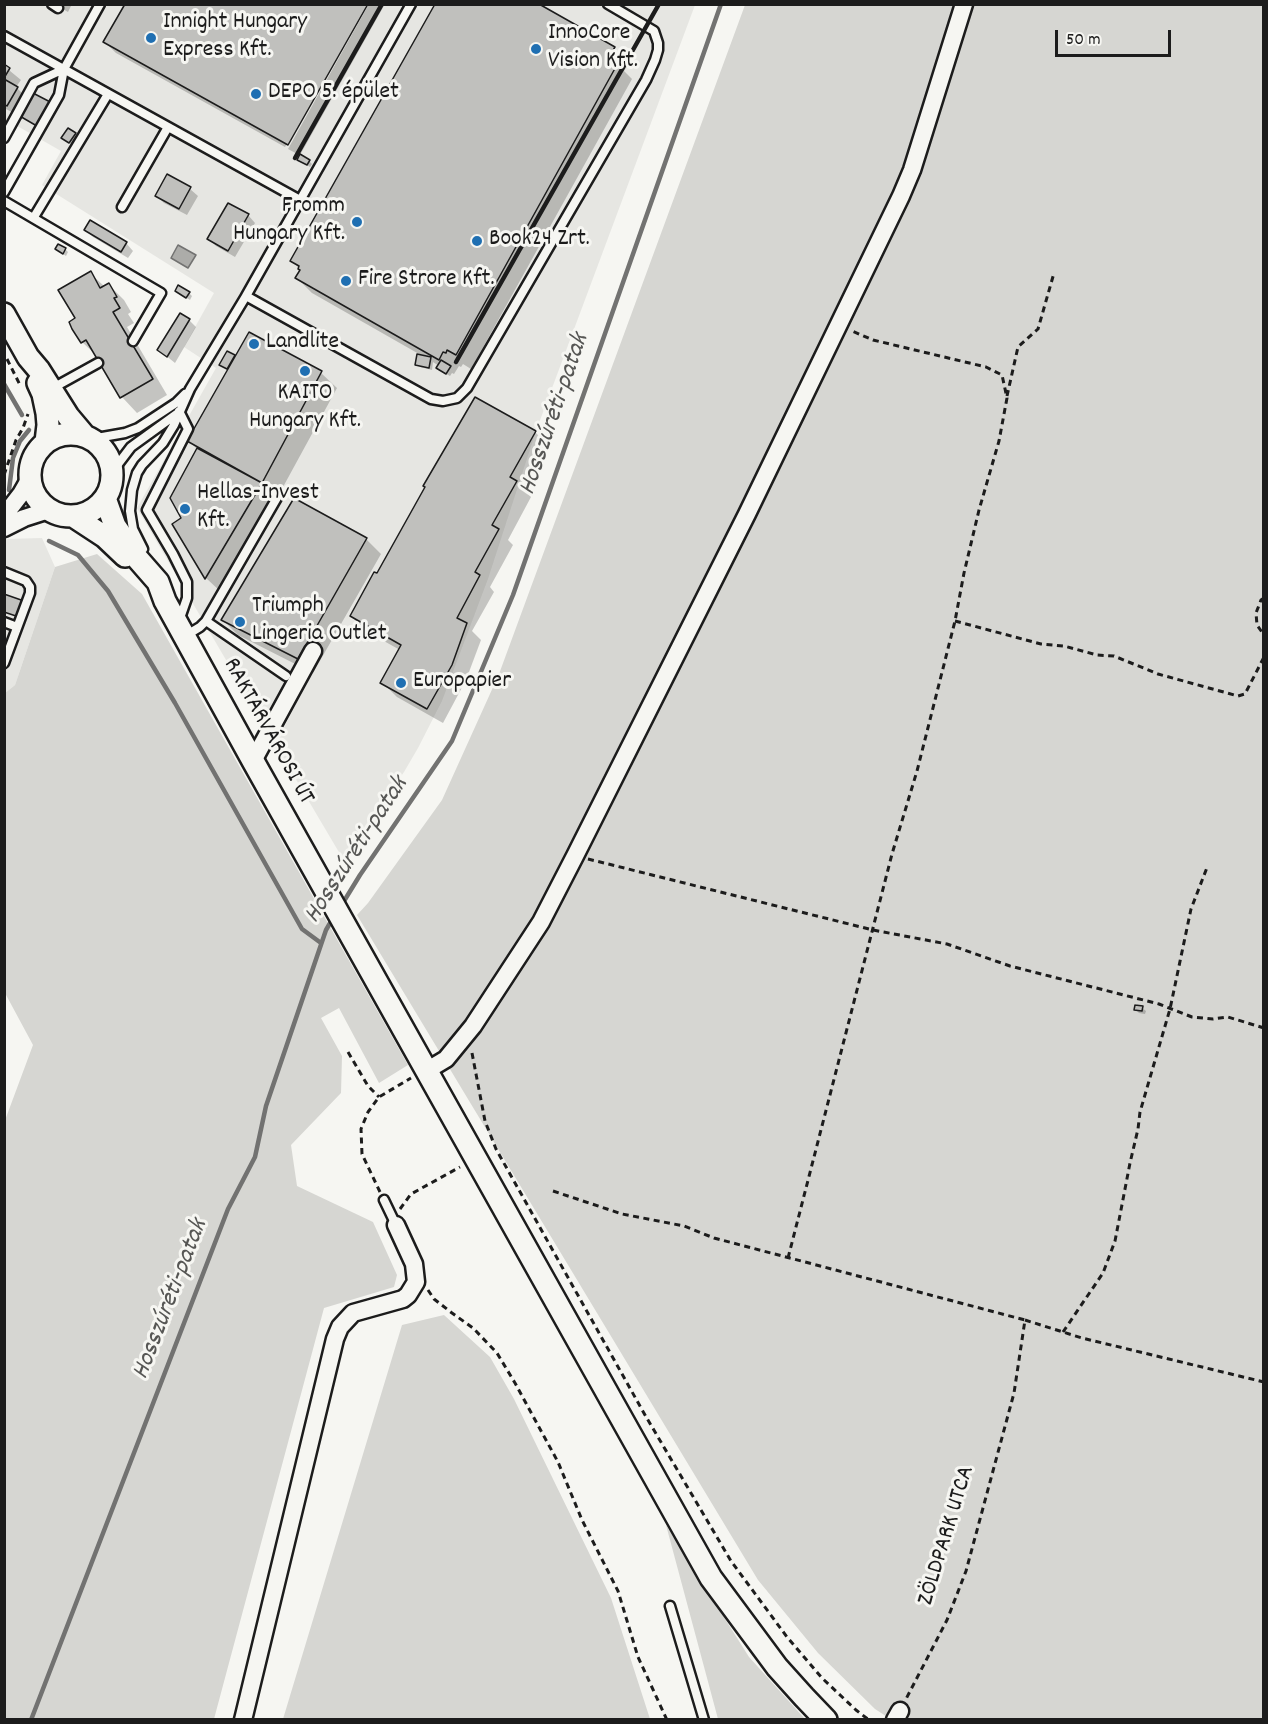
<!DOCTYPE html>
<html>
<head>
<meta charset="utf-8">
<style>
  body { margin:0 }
  #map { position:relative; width:1268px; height:1724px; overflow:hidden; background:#f6f6f2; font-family:Dekko,sans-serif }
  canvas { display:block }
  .frame { position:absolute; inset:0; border:6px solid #1c1c1c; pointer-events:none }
  .scale { position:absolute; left:1055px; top:30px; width:116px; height:27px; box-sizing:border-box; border:3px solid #1c1c1c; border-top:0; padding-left:8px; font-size:18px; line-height:21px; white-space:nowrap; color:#1c1c1c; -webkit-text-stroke:4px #f6f6f2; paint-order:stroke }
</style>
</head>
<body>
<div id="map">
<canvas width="1268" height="1724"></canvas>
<div class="frame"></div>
<div class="scale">50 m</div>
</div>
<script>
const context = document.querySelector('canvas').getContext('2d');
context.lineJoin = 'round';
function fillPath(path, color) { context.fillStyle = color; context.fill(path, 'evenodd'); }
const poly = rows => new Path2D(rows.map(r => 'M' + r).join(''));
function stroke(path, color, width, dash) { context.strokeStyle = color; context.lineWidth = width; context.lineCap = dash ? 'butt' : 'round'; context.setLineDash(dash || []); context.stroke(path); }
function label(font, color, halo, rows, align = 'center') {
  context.font = font + ' Dekko,sans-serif'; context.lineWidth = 6; context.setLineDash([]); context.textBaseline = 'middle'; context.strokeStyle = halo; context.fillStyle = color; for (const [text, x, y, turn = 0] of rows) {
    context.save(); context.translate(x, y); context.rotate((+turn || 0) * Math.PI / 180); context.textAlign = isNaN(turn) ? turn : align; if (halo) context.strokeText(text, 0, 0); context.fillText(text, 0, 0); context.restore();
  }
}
fillPath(poly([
  [4,5,695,5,536,431,488,579,442,701,418,748,404,772,343,859,275,744,324,651,310,643,275,704,260,718,137,508,216,368,184,347,214,293,42,185,61,151,5,119],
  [42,538,55,567,15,685,5,693,5,539]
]), '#e6e6e2');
fillPath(poly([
  [745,5,1263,5,1263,1719,892,1720,875,1709,818,1653,758,1580,357,915,368,903,442,800,499,674],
  [97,554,142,594,408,1065,379,1083,339,1008,321,1018,342,1056,341,1093,291,1145,297,1186,373,1222,397,1275,394,1287,324,1308,214,1719,5,1719,4,1123,33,1045,5,993,5,693,15,685,55,567],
  [444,1315,490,1357,514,1399,611,1598,650,1719,283,1719,402,1325],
  [666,1525,749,1657,805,1719,718,1719]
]), '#d6d6d2');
const water = poly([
  [178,245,196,255,188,268,171,258,178,245]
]);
fillPath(water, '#acaca9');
stroke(water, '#727271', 1.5);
fillPath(poly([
  [54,4,72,4,68,12],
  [366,4,285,147,116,53,105,42],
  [369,4,385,4,300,155,309,161,312,164,310,167,302,162,301,156,288,149],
  [614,48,629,63,624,71,632,79,471,369,463,364,461,367,459,366,454,374,452,373,450,376,441,371,438,368,439,366,433,362,432,370,420,367,416,364,419,354,312,293,297,278,301,270,292,261],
  [4,66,21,80,16,87,28,99,55,106,58,109,46,131,20,115,19,116,4,108],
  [75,134,78,137,73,145,66,141],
  [168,176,190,189,198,196,187,215,164,203,157,196],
  [248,215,255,223,235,257,216,246,209,239],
  [86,230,126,243,133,251,128,258,93,237],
  [65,249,68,252,66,256,60,252],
  [90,273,105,287,109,285,124,300,131,312,128,314,134,323,127,327,167,395,137,413,122,397,98,357,82,342,77,319],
  [189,293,192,296,190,300,180,294],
  [189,320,196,327,175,363,159,350],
  [249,334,321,373,337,388,277,498,221,592,206,578,174,524,183,518,198,450,189,441,229,370,221,364,234,357,236,358],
  [535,432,550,447,526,491,531,497,508,540,513,545,490,587,494,592,472,631,481,640,466,680,443,723,397,697,382,682,400,650,366,631,351,616,377,575],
  [366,539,381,554,313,673,238,635,223,620],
  [1142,1008,1146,1011,1145,1014,1139,1013,1136,1010]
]), '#0003');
stroke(poly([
  [4,384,22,415],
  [9,490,13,458,20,441,29,430],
  [49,541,78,555,108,591,175,703,302,929,321,943],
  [341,906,360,875,452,741,513,595,721,4],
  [31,1720,228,1209,255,1157,266,1106,326,930,333,918]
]), '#727271', 4.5);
const building = poly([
  [125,4,368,4,288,145,103,42,125,4],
  [435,4,539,4,615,47,609,57,618,63,456,355,447,350,446,353,443,352,439,360,295,278,300,270,298,269,299,266,290,261,435,4],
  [4,64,10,68,4,78,4,64],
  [4,79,18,87,7,106,4,104,4,79],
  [31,92,56,105,42,129,18,115,31,92],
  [68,128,76,133,69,143,61,138,68,128],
  [300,154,310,160,307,165,297,160,300,154],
  [167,174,191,187,179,209,155,196,167,174],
  [228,203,249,214,228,251,207,239,228,203],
  [90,220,127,242,121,252,84,230,90,220],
  [58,244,66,248,63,254,55,249,58,244],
  [91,271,100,288,109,283,117,297,114,298,120,308,113,312,153,379,120,398,86,340,81,343,72,329,69,322,75,318,58,290,91,271],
  [178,285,190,292,186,298,175,291,178,285],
  [180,313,190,319,167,357,157,350,180,313],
  [249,332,322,371,262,483,187,441,249,332],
  [227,351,235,355,227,369,219,365,227,351],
  [417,354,431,357,429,368,415,365,417,354],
  [441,360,451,366,446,374,436,368,441,360],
  [475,397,536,431,510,477,517,481,492,525,499,529,475,572,480,575,457,618,467,623,452,665,427,709,380,683,401,645,350,616,374,572,377,573,425,487,423,486,475,397],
  [197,448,262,483,205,579,172,524,181,518,170,498,197,448],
  [294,498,367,538,298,659,221,620,294,498],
  [4,594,24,601,19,617,4,612,4,594],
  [1135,1005,1143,1006,1142,1011,1134,1010,1135,1005]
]);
fillPath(building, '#c0c0bd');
stroke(building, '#1c1c1c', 1.5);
const service = poly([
  [52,4,58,8],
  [4,36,300,200],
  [4,138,34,83,64,69],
  [4,192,59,95,64,69,100,4],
  [4,201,161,293,133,341],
  [122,207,168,127],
  [34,217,108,94],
  [246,296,431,399,443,401,457,398,467,388,646,80,655,60,658,50,658,43,654,31,608,4],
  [51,389,98,363],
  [91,439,125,433,138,428,176,403,185,394],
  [112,472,131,447,178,413],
  [143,549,133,529,130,511,132,490,137,473,142,465,163,443,174,425,190,389,246,296,411,4],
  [4,572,26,581,30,587,30,593,4,663],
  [179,621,187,598,187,582,173,554,147,510,188,429,179,411],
  [206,621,286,676],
  [4,622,17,627],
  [185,636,200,627,206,621,278,496],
  [384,1200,396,1225],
  [670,1606,704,1720]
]);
const minor = poly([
  [4,516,21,494,29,480],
  [4,528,24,518,49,510],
  [253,761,313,651],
  [426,1071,446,1059,473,1026,541,922,575,856,747,514,901,196,912,170,964,4],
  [243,1720,335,1339,340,1327,353,1313,403,1299,408,1295,416,1282,414,1264,396,1225],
  [895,1720,900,1711]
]);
const tertiary = poly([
  [4,314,28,357,39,370,68,416,84,435],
  [38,383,43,394,47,413,48,425,46,442],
  '30 475a41 41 0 1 1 82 0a41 41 0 1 1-82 0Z',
  [105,498,115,526,137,558,158,582,165,601,253,761,711,1578,777,1667,804,1697,826,1720],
  [73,516,105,537,125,556]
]);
stroke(service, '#1c1c1c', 13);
stroke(minor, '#1c1c1c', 21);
stroke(tertiary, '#1c1c1c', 26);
stroke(poly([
  [7,359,20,385],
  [1007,396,1018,347,1038,329,1054,273],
  [4,475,16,440,23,428,28,414],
  [1264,598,1261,600,1256,613,1257,625,1264,635],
  [955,621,1041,644,1064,646,1097,655,1114,656,1158,674,1238,696,1245,694,1264,657],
  [588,859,873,930,947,944,1010,966,1159,1004,1192,1017,1213,1019,1228,1017,1264,1028],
  [348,1052,368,1086,379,1097],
  [472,1053,485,1121,496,1149,645,1415,731,1561,787,1637,822,1678,856,1710,869,1720],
  [553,1191,622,1214,684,1226,714,1238,1025,1320,1014,1393,966,1571,947,1620,906,1699],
  [380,1192,362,1154,361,1129,368,1112,379,1097,411,1078],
  [400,1209,411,1194,460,1167],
  [788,1258,892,854,917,771,955,621,964,573,979,510,999,441,1007,398,1002,375,986,367,873,340,852,331],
  [428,1290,434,1299,452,1313,473,1328,497,1353,515,1383,558,1462,582,1520,618,1591,638,1657,667,1720],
  [1025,1320,1082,1338,1264,1382],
  [1063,1332,1103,1273,1115,1241,1130,1163,1138,1129,1140,1112,1170,1009,1191,909,1208,865]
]), '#1c1c1c', 3, [6, 4.5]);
stroke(service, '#f6f6f2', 8);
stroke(minor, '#f6f6f2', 16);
stroke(tertiary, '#f6f6f2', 21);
stroke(poly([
  [295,158,382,4],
  [456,362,659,4]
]), '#1c1c1c', 4.5);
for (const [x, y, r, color] of [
  [151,38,6,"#1f6fb2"],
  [536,49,6,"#1f6fb2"],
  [256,94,6,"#1f6fb2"],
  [357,222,6,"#1f6fb2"],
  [477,241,6,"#1f6fb2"],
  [346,281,6,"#1f6fb2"],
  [254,344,6,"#1f6fb2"],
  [305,371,6,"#1f6fb2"],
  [185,509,6,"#1f6fb2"],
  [240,622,6,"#1f6fb2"],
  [401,683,6,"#1f6fb2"]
]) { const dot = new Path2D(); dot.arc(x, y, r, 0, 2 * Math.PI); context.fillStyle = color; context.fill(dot); stroke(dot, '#f6f6f2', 2); }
label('24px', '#1c1c1c', '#f6f6f2', [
  ["Innight Hungary",163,24],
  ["Express Kft.",163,52],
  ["InnoCore",548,35],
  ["Vision Kft.",548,63],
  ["DEPO 5. épület",268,94],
  ["Fromm",345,208,"right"],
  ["Hungary Kft.",345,236,"right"],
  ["Book24 Zrt.",489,241],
  ["Fire Strore Kft.",358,281],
  ["Landlite",266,344],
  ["KAITO",305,395,"center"],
  ["Hungary Kft.",305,423,"center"],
  ["Hellas-Invest",197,495],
  ["Kft.",197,523],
  ["Triumph",252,608],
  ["Lingeria Outlet",252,636],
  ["Europapier",413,683]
], 'left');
label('24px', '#1c1c1c', '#f6f6f2', [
  ["RAKTÁRVÁROSI ÚT",267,732,61],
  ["ZÖLDPARK UTCA",948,1536,-73]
]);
label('italic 26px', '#565654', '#f6f6f2', [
  ["Hosszúréti-patak",556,415,-71],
  ["Hosszúréti-patak",358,851,-57],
  ["Hosszúréti-patak",172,1300,-69]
]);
</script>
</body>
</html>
